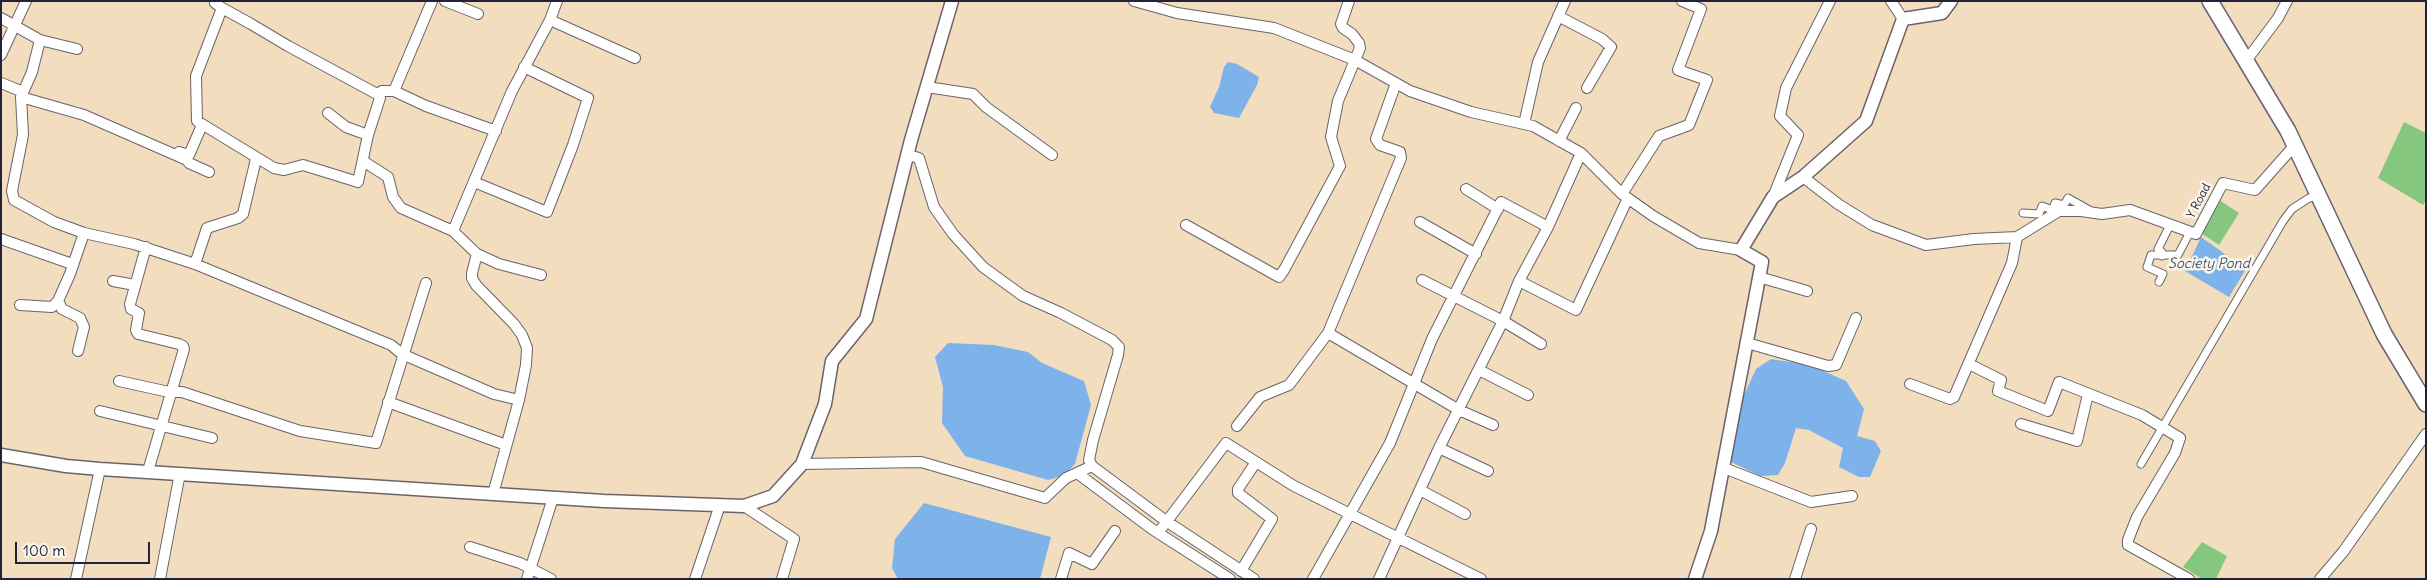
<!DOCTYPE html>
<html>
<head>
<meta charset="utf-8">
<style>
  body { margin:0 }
  #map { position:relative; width:2427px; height:580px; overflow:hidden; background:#f3ddbf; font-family:Delius,sans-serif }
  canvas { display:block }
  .frame { position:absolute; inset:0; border:2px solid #22223b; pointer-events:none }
  .scale { position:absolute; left:15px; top:542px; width:135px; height:22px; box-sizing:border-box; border:2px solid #22223b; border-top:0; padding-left:6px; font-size:15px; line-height:18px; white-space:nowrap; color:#22223b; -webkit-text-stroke:4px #fbf7ec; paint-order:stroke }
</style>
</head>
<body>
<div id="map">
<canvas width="2427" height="580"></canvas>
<div class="frame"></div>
<div class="scale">100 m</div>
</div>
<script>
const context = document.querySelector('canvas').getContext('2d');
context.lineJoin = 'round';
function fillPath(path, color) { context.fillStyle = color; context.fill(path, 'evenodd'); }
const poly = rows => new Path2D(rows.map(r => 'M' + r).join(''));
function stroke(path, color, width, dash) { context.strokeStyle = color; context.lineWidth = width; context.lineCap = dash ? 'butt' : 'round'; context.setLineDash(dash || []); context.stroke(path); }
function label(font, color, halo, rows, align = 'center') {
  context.font = font + ' Delius,sans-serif'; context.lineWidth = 5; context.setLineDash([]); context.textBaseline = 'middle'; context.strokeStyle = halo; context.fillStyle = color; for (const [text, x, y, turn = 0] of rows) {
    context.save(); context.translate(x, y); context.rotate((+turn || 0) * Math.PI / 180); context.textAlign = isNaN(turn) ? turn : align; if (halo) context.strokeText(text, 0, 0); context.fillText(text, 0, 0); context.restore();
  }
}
fillPath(poly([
  [2404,122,2426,133,2426,200,2423,205,2378,178],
  [2219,200,2239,213,2219,245,2201,233],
  [2202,542,2227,556,2216,579,2202,579,2183,567]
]), '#86c77f');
fillPath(poly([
  [1228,62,1237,64,1259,77,1257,85,1239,118,1214,113,1210,107,1219,87,1224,67],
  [2201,237,2246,269,2229,297,2185,271],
  [948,343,994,345,1028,352,1042,363,1084,381,1091,405,1075,464,1063,476,1048,480,965,456,942,423,943,387,935,357],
  [1771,359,1810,365,1846,381,1864,409,1857,436,1875,441,1881,451,1870,477,1859,477,1839,467,1843,448,1809,430,1796,428,1785,463,1778,475,1760,476,1729,461,1730,445,1744,395,1756,369],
  [924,503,1051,537,1040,579,898,579,892,568,895,539]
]), '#7eb2eb');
const pedestrian = poly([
  [2023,213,2039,214,2042,206,2052,210],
  [2050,217,2055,203,2064,205,2068,198,2091,211],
  [2162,256,2162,252,2158,249,2170,225],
  [2159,282,2163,274,2147,267,2151,255,2178,255,2190,232],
  [2141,464,2283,221,2292,209,2309,198,2319,196]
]);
const minor = poly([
  [216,1,215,3,222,8,251,24,288,46,377,94,380,98,368,135,358,182,303,165,284,170,274,168,197,121,196,76,222,8],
  [445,1,478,14],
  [1134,1,1177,13,1274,28,1355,60,1410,91,1471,112,1533,126,1581,153,1622,194,1653,216,1699,243,1741,250],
  [1891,1,1903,19],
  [1558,16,1602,39,1611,47,1587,88],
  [1,18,40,40,32,72,21,97,23,135,12,191,14,200,54,222,84,233,134,244,195,264,391,345,402,354,494,394,519,400],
  [550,20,635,58],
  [40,40,77,49],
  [1,55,26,1],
  [2246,61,2278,18,2287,1],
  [1,83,23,92],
  [927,87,973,94,986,107,1052,155],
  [394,91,432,1],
  [377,94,382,91,394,91,426,106,496,131],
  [21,97,84,115,187,160,189,163,209,172],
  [328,113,346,127,368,135],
  [1524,124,1538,62,1565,1],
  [1559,141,1576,108],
  [179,152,189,155,202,125],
  [908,155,919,158,934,207,953,234,983,267,1023,296,1061,313,1112,340,1119,347,1118,355,1093,440,1089,460,1092,466,1166,521,1254,579],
  [363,161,388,177,393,197,401,208,453,231,477,254],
  [1803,177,1838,204,1872,225,1926,245,1974,239,2017,237,2059,211,2081,211,2102,214,2130,210,2196,234,2223,183,2255,190,2295,145],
  [474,182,547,212,573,145,588,98,524,67],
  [1466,189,1498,209],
  [1622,194,1659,136,1689,125,1707,80,1678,70,1701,9,1682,1],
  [1773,197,1798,135,1780,116,1786,88,1830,1],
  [1420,222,1476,254],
  [1186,225,1279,277,1284,270,1340,166,1331,137,1338,101,1360,48,1359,43,1352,34,1343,28,1341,24,1349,1],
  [453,231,512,91,550,20,557,1],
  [1,239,72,264],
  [146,247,130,304,131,309,139,313,136,330,138,334,179,344,183,346,184,349,148,471],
  [195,264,207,228,238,218,243,214,256,159],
  [1759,277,1807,291],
  [1422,280,1503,321,1541,344],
  [113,281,135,285],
  [1519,281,1576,310,1628,198],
  [58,301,62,309,80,318,84,327,78,351],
  [20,305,52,307,58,301,70,274,84,233],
  [1328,333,1459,410,1493,425],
  [1747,343,1828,366,1836,365,1856,318],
  [1969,364,2001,380,1998,391,2048,411,2059,382,2142,415,2180,438,2175,453,2137,517,2128,540,2128,545,2189,579],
  [1479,370,1528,395],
  [119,381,169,392,182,392,300,431,376,443,426,283],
  [1910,384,1950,399,1954,397,2012,263,2017,237],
  [388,402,506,445],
  [100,411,212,438],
  [2021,424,2077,441,2088,394],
  [1237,426,1260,397,1289,385,1328,333,1401,158,1400,152,1380,145,1376,139,1396,83],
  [1439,448,1488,471],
  [802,464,921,462,1045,498,1066,478,1092,466],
  [1724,468,1811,502,1852,496],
  [1077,473,1152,529,1230,579],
  [1420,490,1465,514],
  [493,494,519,400,526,365,527,348,522,335,514,324,476,285,472,278,472,273,477,254,499,264,541,275],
  [744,506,794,539,782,579],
  [1158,533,1226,443,1294,486,1481,579],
  [470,547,520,563,551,579],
  [1241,571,1272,519,1238,493,1238,489,1256,462],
  [76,579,100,469],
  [160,579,180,473],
  [527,579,553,498],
  [695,579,720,505],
  [1061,579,1069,553,1092,564,1115,531],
  [1313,579,1390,443,1432,339,1501,202,1548,227],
  [1379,579,1439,448,1503,321,1519,281,1548,227,1581,153],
  [1795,579,1811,529],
  [2320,579,2343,552,2426,434]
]);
const tertiary = poly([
  [1,455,66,466,100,469,604,501,744,506,773,496,802,464,825,404,832,361,866,319,911,140,952,1],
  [1695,579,1711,531,1762,262,1741,250,1773,197,1803,177,1866,121,1903,19,1942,13,1951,1]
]);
const primary = poly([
  [2210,1,2288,131,2384,334,2426,404]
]);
stroke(pedestrian, '#6b6369', 9);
stroke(minor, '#6b6369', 12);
stroke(tertiary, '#6b6369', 15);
stroke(primary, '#6b6369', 18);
stroke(pedestrian, '#fff', 7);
stroke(minor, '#fff', 10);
stroke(tertiary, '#fff', 12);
stroke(primary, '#fff', 15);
label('12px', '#22223b', '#fbf7ec', [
  ["Y Road",2199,201,-62]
]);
label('italic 14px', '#425479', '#fbf7ec', [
  ["Society Pond",2209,264]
]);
</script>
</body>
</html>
